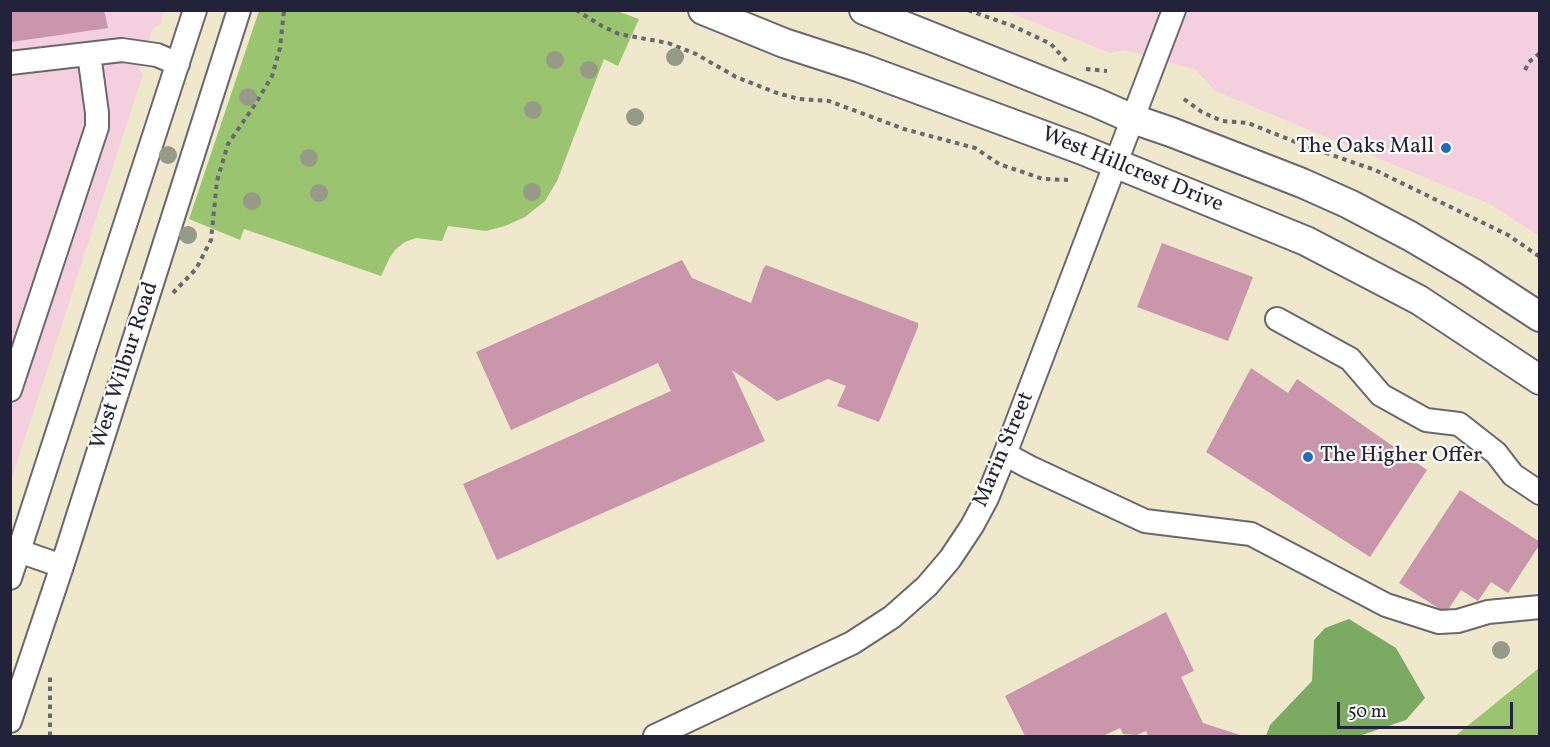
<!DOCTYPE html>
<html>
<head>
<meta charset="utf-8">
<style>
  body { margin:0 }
  #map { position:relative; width:1550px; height:747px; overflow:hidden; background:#f0e8cd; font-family:Vollkorn,serif }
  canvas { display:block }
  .frame { position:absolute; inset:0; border:12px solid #22223b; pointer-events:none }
  .scale { position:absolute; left:1337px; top:702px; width:176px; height:27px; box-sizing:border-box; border:3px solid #22223b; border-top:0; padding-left:8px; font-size:18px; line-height:21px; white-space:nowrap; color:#22223b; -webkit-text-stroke:4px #fdfcf7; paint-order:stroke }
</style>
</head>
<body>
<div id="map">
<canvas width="1550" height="747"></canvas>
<div class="frame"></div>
<div class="scale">50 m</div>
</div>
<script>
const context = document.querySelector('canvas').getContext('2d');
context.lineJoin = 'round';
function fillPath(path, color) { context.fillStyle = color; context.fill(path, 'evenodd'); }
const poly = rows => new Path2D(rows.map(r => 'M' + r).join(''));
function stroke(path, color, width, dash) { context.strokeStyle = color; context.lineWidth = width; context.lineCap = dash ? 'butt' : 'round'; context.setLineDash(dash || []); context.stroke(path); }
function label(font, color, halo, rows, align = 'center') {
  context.font = font + ' Vollkorn,serif'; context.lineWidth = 4.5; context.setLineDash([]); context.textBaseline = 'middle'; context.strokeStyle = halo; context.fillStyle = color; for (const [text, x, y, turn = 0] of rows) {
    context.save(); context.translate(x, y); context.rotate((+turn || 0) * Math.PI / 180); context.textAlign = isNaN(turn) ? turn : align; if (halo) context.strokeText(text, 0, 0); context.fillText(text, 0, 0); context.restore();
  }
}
fillPath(poly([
  [11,11,164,11,160,25,153,28,139,68,143,74,11,481],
  [1006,11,1539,11,1539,236,1492,205,1215,91,1196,70,1125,50,1110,53]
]), '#f4cfdd');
fillPath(poly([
  [617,11,639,19,618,66,604,59,557,181,545,201,525,217,505,226,486,231,448,226,442,241,416,238,405,242,396,249,390,257,381,276,244,229,240,240,189,219,259,11],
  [1539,668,1539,736,1455,736]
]), '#9ac470');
fillPath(poly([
  [1349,619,1396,648,1425,698,1406,720,1359,736,1266,736,1270,725,1312,681,1314,640,1325,628]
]), '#7baa62');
fillPath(poly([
  [10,10,104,10,108,28,11,42],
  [1162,243,1253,277,1228,341,1137,307],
  [682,260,692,278,751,303,763,269,766,265,918,323,918,327,879,422,837,406,846,386,828,379,777,401,732,370,765,441,497,560,463,484,671,391,658,363,511,430,476,352],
  [1251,368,1288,393,1297,379,1427,470,1370,557,1206,452],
  [1460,490,1540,542,1540,544,1508,593,1491,582,1478,601,1461,590,1446,613,1399,583],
  [1166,612,1194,671,1181,677,1203,723,1243,736,1148,736,1146,731,1137,735,1123,734,1120,728,1103,736,1025,736,1005,696]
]), '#c996ab');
const minor = poly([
  [10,63,122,50,157,55,178,64],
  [1277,319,1350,359,1381,395,1426,420,1459,424,1496,453,1513,475,1540,493],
  [10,390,97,127,97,113,89,54],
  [1005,454,1029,467,1145,521,1251,534,1386,605,1439,622,1458,621,1488,612,1540,607],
  [10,548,62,566],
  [10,578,195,10],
  [10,721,62,566,239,10],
  [655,736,852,643,892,617,927,586,950,559,972,526,987,498,1005,454,1174,10]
]);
const major = poly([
  [703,10,784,43,861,68,1080,149,1306,241,1419,300,1540,380],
  [864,10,1097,103,1133,119,1171,132,1302,183,1349,204,1410,236,1471,272,1540,317]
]);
stroke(minor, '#6a676e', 26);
stroke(major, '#6a676e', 32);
stroke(poly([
  [576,10,602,26,619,34,668,43,696,54,736,77,777,93,799,99,829,101,904,129,975,148,999,164,1043,179,1068,180],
  [968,10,1013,26,1051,44,1068,63],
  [1086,69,1107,71],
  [1525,70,1529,62,1540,53],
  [1184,99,1202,112,1222,121,1248,123,1303,145,1375,170,1508,235,1540,257],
  [173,293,196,269,211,240,217,181,228,144,256,103,272,76,280,48,284,10],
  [50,736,50,677]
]), '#6a676e', 4, [4.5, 4.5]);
stroke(minor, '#fff', 22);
stroke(major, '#fff', 28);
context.fillStyle = '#969a87';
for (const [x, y] of [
  [675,57],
  [555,60],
  [589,70],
  [248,97],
  [533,110],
  [635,117],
  [168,155],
  [309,158],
  [532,192],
  [319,193],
  [252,201],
  [188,235],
  [1501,650]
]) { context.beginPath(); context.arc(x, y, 9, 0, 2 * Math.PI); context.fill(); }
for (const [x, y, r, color] of [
  [1446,148,6,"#1f6fb2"],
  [1308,457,6,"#1f6fb2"]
]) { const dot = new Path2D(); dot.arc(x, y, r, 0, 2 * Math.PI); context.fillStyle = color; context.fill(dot); stroke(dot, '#fdfcf7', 2); }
label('22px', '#22223b', '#fdfcf7', [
  ["The Oaks Mall",1434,148],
  ["The Higher Offer",1320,457,"left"]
], 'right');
label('22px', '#22223b', '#fdfcf7', [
  ["West Hillcrest Drive",1132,171,22],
  ["West Wilbur Road",126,366,-72],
  ["Marin Street",1005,450,-67]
]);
</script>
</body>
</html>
